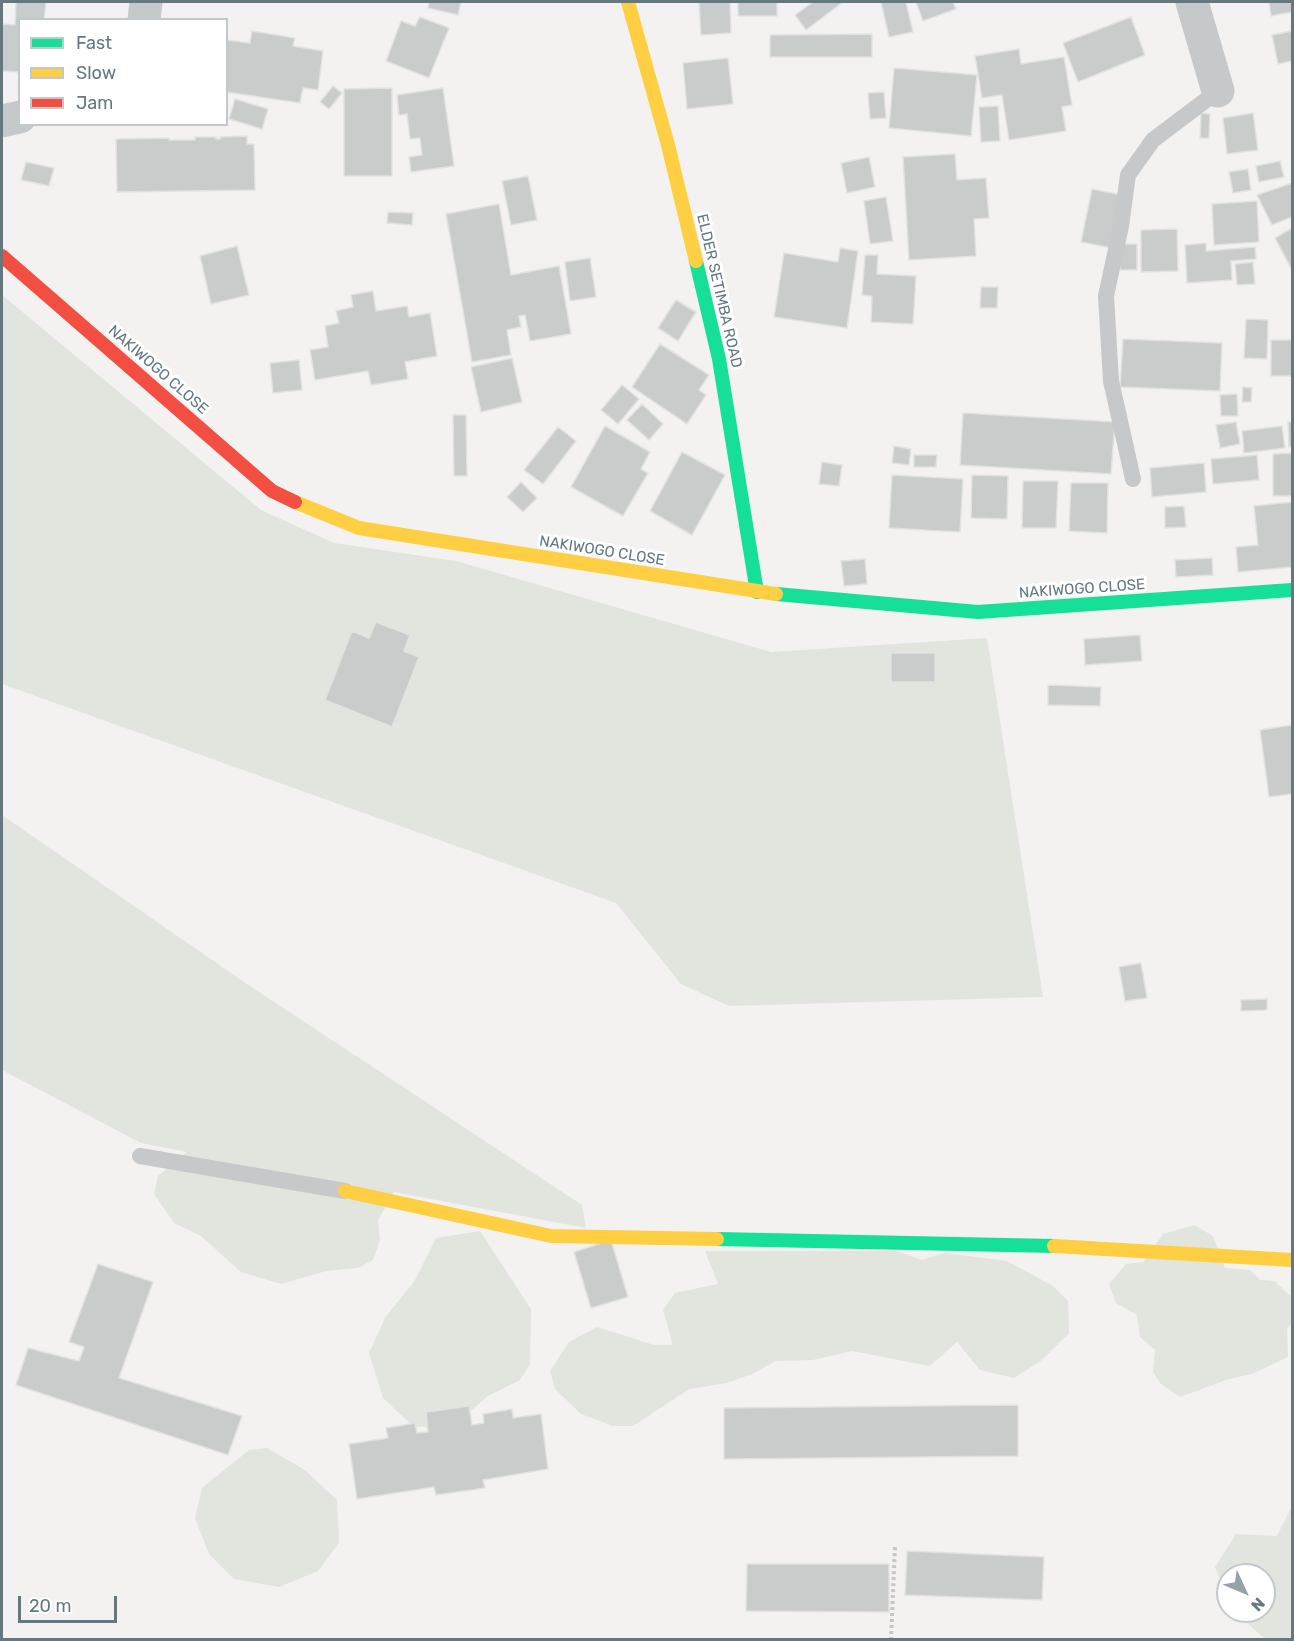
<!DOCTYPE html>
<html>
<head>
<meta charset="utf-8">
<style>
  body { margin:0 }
  #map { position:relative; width:1294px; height:1641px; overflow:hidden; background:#f3f2f1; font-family:Rubik,sans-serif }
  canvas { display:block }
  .frame { position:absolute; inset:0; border:3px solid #637881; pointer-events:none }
  .legend { position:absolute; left:18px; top:18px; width:210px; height:108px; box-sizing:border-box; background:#fff; border:2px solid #c1c9cd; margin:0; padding:8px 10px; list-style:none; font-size:18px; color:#637881 }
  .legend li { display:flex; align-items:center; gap:12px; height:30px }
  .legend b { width:30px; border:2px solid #c1c9cd }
  .north { position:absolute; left:1216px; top:1563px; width:60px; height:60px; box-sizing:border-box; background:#fff; border:2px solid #c1c9cd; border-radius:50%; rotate:134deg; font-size:16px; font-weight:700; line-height:24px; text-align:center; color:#637881 }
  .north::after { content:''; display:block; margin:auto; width:21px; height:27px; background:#95a3a8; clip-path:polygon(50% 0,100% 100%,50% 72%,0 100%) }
  .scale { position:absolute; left:18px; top:1596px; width:99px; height:27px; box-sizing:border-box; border:3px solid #637881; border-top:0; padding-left:8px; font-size:18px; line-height:21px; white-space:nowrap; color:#637881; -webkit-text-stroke:4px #fff; paint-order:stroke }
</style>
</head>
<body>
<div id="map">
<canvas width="1294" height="1641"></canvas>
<div class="frame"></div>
<ul class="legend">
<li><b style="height:8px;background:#16e098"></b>Fast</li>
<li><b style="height:8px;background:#ffcf43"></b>Slow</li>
<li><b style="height:8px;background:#f24e42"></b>Jam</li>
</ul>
<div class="north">N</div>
<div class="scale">20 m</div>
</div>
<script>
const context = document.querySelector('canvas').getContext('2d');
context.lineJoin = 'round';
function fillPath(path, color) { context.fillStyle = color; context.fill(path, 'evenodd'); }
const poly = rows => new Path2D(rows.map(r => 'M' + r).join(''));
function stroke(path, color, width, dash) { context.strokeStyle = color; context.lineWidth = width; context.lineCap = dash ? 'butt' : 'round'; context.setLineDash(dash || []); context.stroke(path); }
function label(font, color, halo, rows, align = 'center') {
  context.font = font + ' Rubik,sans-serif'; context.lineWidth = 6; context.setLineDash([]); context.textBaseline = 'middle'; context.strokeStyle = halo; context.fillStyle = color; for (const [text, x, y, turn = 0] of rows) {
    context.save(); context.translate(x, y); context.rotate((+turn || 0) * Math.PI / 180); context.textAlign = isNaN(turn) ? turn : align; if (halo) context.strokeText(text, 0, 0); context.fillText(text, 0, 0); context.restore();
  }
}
fillPath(poly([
  [2,295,261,510,334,543,456,561,771,652,987,638,1043,997,729,1006,681,984,616,903,2,684],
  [2,815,247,984,582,1205,586,1228,394,1192,378,1220,380,1240,373,1260,358,1268,326,1271,281,1284,241,1272,201,1236,174,1223,154,1194,158,1176,187,1152,141,1143,2,1070],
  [1194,1225,1213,1236,1225,1268,1250,1270,1260,1280,1275,1281,1292,1298,1292,1322,1287,1329,1288,1357,1252,1374,1229,1379,1180,1397,1161,1384,1153,1372,1155,1350,1140,1337,1137,1315,1116,1303,1109,1284,1126,1264,1143,1262,1163,1234],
  [480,1231,531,1309,530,1364,520,1380,488,1396,453,1426,414,1427,383,1398,369,1353,386,1316,414,1282,436,1238],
  [705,1251,897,1251,922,1260,945,1253,1007,1261,1053,1286,1068,1301,1069,1333,1042,1360,1014,1378,980,1370,957,1342,930,1366,852,1351,813,1360,776,1361,752,1374,727,1383,689,1389,633,1426,613,1426,581,1414,555,1389,550,1371,569,1342,597,1327,654,1345,673,1345,663,1310,675,1293,718,1284],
  [267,1448,305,1470,337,1500,339,1543,318,1571,279,1587,234,1579,209,1554,195,1518,202,1488,249,1450],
  [1292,1506,1292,1639,1265,1639,1234,1611,1264,1611,1264,1575,1228,1575,1228,1598,1215,1567,1236,1534,1277,1536]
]), '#e2e4de');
const building = poly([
  [16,2,46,2,44,20,20,20,20,72,2,71,2,24,15,25,16,2],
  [429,2,461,2,458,15,428,8,429,2],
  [699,2,730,2,731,33,701,35,699,2],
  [738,2,777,2,777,16,738,16,738,2],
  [813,2,843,2,806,30,795,15,813,2],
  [881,2,906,2,913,32,889,37,881,2],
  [916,2,953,2,956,9,923,21,916,2],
  [1269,2,1292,2,1292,12,1271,16,1269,2],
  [420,17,449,28,429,78,386,61,401,21,415,26,420,17],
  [1131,17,1145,55,1078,82,1063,43,1131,17],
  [252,31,295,38,293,46,323,51,318,90,303,88,300,103,226,92,226,40,250,43,252,31],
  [1292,31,1292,61,1278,64,1272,35,1292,31],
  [872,34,872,57,770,57,770,35,872,34],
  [1019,49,1021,64,1064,57,1072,105,1062,107,1066,131,1009,140,1002,95,982,98,975,56,1019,49],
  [728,58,733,104,687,109,683,63,728,58],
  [894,68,977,75,971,136,889,128,894,68],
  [333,86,342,93,329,109,320,102,333,86],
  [392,88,392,176,344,176,344,89,392,88],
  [443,88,454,166,411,172,409,157,422,155,420,138,410,139,407,114,399,115,397,95,443,88],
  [884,92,886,118,870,119,868,93,884,92],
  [235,99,268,109,262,129,229,119,235,99],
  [998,106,1000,141,981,142,979,107,998,106],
  [1201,113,1210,114,1209,138,1200,138,1201,113],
  [1253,113,1258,150,1227,154,1223,118,1253,113],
  [247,136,247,144,254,144,255,190,117,192,116,139,169,138,169,140,195,140,195,137,216,137,216,139,220,139,220,137,247,136],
  [955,154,957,180,986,178,989,218,974,219,976,256,909,260,903,157,955,154],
  [869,157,875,187,847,193,841,163,869,157],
  [1280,161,1284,177,1259,182,1256,166,1280,161],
  [26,162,54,168,49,186,21,180,26,162],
  [1248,169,1251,190,1233,193,1229,172,1248,169],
  [528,176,537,220,511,225,502,181,528,176],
  [1292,183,1292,217,1272,225,1257,195,1292,183],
  [1092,189,1122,195,1111,248,1081,242,1092,189],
  [886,197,893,241,870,244,864,201,886,197],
  [1257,201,1259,242,1214,245,1212,204,1257,201],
  [499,204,511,275,559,266,571,334,530,341,525,315,519,316,521,327,507,330,511,355,472,362,446,214,499,204],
  [388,212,413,213,412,225,387,223,388,212],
  [1292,228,1292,270,1275,238,1292,228],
  [1177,229,1178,271,1141,272,1141,230,1177,229],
  [1206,243,1206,251,1255,247,1256,259,1231,261,1232,280,1187,283,1185,245,1206,243],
  [1120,244,1137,244,1137,270,1120,270,1120,244],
  [237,246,249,295,211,304,200,256,237,246],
  [840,248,858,251,847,328,774,317,784,253,838,262,840,248],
  [865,255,878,255,877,274,916,276,913,324,871,322,872,296,862,295,865,255],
  [590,258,596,297,570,301,565,262,590,258],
  [1253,262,1255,284,1237,285,1235,264,1253,262],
  [981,287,998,287,997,308,980,308,981,287],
  [373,291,376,311,407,306,409,317,430,313,437,356,405,362,408,379,371,385,368,371,315,380,310,350,328,347,325,326,339,323,336,311,353,307,351,295,373,291],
  [676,300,696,312,678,341,658,328,676,300],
  [1246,319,1268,320,1267,359,1244,358,1246,319],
  [1123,339,1222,343,1220,391,1120,387,1123,339],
  [1271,340,1292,340,1292,376,1271,376,1271,340],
  [660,344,709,375,699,390,706,395,687,424,632,387,660,344],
  [512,358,522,402,481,412,471,367,512,358],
  [299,360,302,390,273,393,270,363,299,360],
  [622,385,639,399,618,424,601,410,622,385],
  [1243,387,1252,388,1251,402,1242,402,1243,387],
  [1237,394,1238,416,1221,416,1220,395,1237,394],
  [642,404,663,424,649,440,627,420,642,404],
  [963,413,1115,422,1111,474,960,465,963,413],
  [453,415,466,415,467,476,454,476,453,415],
  [1236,422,1240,444,1220,448,1216,425,1236,422],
  [1288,422,1292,422,1292,446,1289,447,1288,422],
  [605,426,650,452,641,469,648,473,623,516,571,487,605,426],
  [1282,426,1285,448,1244,453,1242,431,1282,426],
  [558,427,576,441,543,484,524,470,558,427],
  [894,446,911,449,909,465,892,463,894,446],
  [682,452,725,475,692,535,650,511,682,452],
  [1292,453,1292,496,1273,496,1273,454,1292,453],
  [914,455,937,455,936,467,914,467,914,455],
  [1257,455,1259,480,1213,484,1211,459,1257,455],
  [822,462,842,465,839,486,819,484,822,462],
  [1204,463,1206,492,1152,497,1150,468,1204,463],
  [892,475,963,479,960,532,889,528,892,475],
  [972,475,1008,476,1007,519,971,518,972,475],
  [1023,481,1058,481,1056,528,1022,528,1023,481],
  [521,482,537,498,523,512,507,497,521,482],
  [1071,483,1108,483,1107,533,1069,531,1071,483],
  [1292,502,1292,567,1238,572,1236,547,1258,545,1254,506,1292,502],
  [1184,506,1186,527,1165,528,1165,507,1184,506],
  [1212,558,1213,575,1176,577,1175,560,1212,558],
  [865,559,867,584,844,586,841,561,865,559],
  [376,622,410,635,404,651,419,657,392,727,325,700,352,631,369,638,376,622],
  [1140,635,1142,661,1085,665,1084,639,1140,635],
  [891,653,935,653,935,682,891,682,891,653],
  [1048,685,1101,687,1100,706,1048,705,1048,685],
  [1292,725,1292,794,1269,797,1260,730,1292,725],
  [1141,963,1147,998,1125,1001,1119,967,1141,963],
  [1267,999,1267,1010,1241,1011,1241,1000,1267,999],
  [611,1240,628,1297,591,1308,574,1252,611,1240],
  [98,1264,153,1282,119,1378,242,1416,228,1455,16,1385,28,1348,79,1361,84,1347,69,1342,98,1264],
  [1018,1405,1018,1456,724,1459,724,1408,1018,1405],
  [469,1406,472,1425,484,1423,483,1414,512,1409,513,1418,541,1414,548,1469,483,1480,485,1488,436,1495,434,1487,357,1499,349,1444,388,1438,386,1428,415,1423,417,1433,428,1432,426,1412,469,1406],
  [907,1551,1044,1557,1042,1600,905,1595,907,1551],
  [747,1564,889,1564,889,1612,746,1611,747,1564]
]);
fillPath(building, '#cacbcb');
stroke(building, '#e2e2e1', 1.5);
stroke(poly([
  [891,1640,895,1546]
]), '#c5c6c6', 4, [3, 3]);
stroke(poly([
  [1133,479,1111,381,1106,296,1121,226,1128,175,1153,140,1218,91],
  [140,1156,345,1191]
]), '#c7c8c9', 16);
stroke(poly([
  [1192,2,1218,91],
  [144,20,146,2],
  [2,121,20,117]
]), '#c7c8c9', 33);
stroke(poly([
  [696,261,719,359,757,592],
  [776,594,978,612,1292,590],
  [717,1239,1054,1246]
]), '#16e098', 14);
stroke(poly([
  [628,2,668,145,696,261],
  [295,502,359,528,776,594],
  [345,1191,551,1236,717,1239],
  [1054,1246,1292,1260]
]), '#ffcf43', 14);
stroke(poly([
  [2,256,272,491,295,502]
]), '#f24e42', 14);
label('15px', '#637881', '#fff', [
  ["ELDER SETIMBA ROAD",719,291,77],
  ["NAKIWOGO CLOSE",158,370,41],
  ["NAKIWOGO CLOSE",602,551,9],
  ["NAKIWOGO CLOSE",1082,589,-4]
]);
</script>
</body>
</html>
